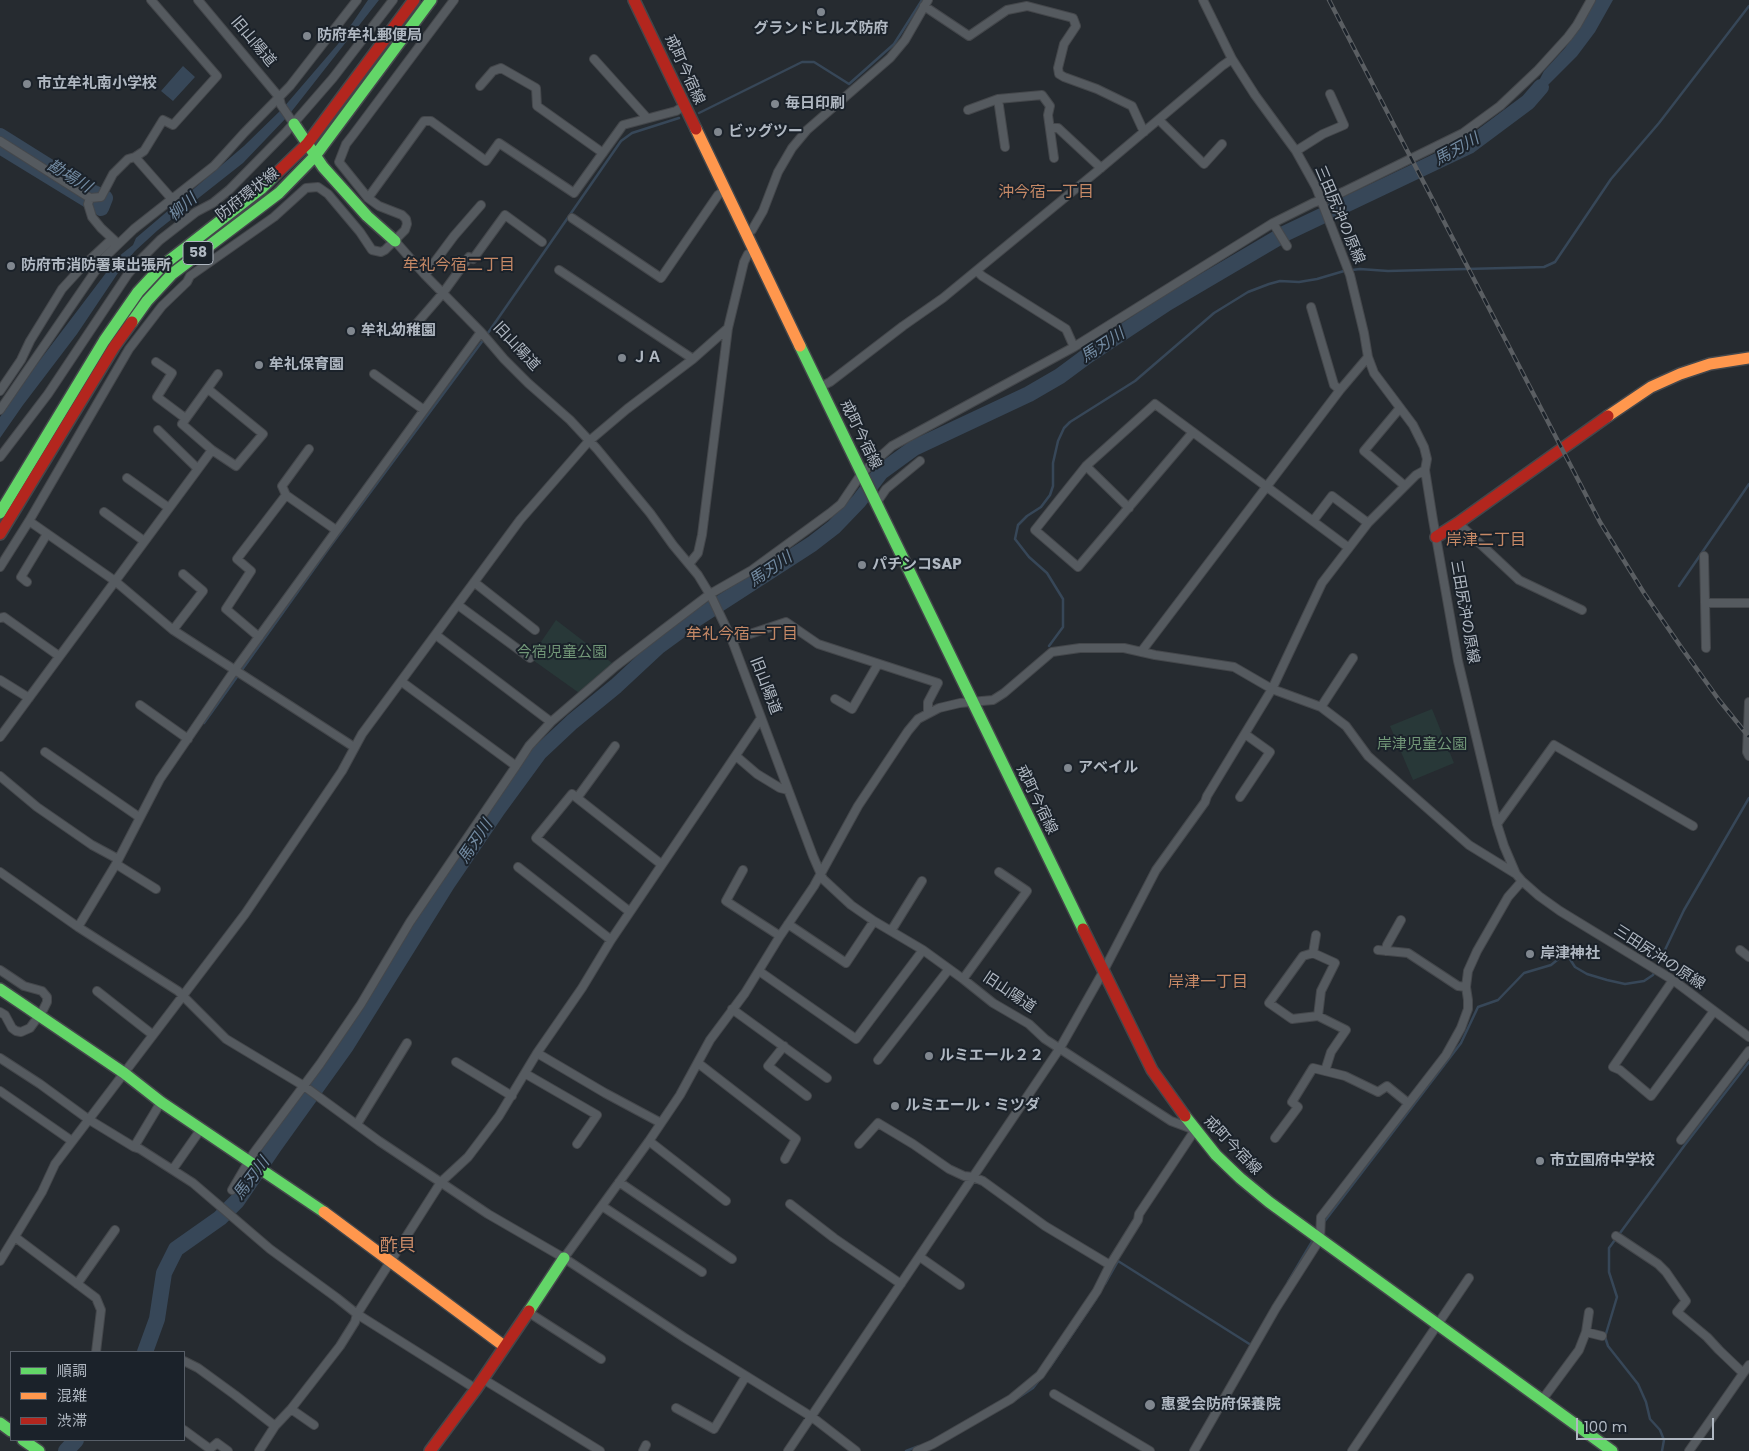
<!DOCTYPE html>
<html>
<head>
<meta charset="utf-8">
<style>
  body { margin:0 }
  #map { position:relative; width:1749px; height:1451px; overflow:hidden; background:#262b30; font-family:Poppins,"Noto Sans JP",sans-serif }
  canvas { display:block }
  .legend { position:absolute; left:10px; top:1351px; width:175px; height:90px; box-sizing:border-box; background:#1b222a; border:1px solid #575e67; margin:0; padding:6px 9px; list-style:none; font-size:15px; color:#b0b8c2 }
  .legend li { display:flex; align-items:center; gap:10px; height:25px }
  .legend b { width:25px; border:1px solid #575e67 }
  .scale { position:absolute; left:1576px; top:1418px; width:138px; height:22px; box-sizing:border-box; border:2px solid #b0b8c2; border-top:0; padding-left:6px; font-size:15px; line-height:18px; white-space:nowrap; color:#b0b8c2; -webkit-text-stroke:4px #1b222a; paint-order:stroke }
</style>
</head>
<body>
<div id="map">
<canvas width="1749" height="1451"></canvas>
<ul class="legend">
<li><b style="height:6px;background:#63d668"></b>順調</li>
<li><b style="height:6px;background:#ff974d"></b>混雑</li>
<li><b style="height:6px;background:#b3261e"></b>渋滞</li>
</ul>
<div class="scale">100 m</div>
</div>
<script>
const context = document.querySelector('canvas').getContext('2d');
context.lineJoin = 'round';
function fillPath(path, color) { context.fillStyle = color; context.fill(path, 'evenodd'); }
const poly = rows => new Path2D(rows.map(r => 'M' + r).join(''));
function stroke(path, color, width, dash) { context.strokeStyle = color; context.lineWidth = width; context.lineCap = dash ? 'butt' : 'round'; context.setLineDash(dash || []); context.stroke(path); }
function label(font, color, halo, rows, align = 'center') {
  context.font = font + ' Poppins,"Noto Sans JP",sans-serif'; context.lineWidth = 4; context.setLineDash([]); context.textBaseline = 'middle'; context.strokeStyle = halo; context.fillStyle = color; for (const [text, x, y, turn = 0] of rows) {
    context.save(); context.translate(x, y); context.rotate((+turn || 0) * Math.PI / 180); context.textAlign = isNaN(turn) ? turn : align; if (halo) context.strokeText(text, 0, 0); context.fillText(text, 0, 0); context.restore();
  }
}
fillPath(poly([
  [556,620,616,666,582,695,530,658],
  [1432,709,1454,763,1413,780,1390,726]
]), '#283838');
fillPath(poly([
  [368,0,379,0,288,116,243,163,158,230,135,251,124,264,77,334,23,405,0,438,0,417,37,364,118,257,133,245,136,238,244,146,283,108,338,44],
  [1595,0,1613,0,1595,32,1577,56,1549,84,1528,102,1544,71,1565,48,1580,26],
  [183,66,195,77,173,101,161,91]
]), '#374758');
stroke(poly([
  [699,113,802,62,814,62,849,84,894,44,922,0],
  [1679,586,1749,484],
  [1049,646,1063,627,1063,599,1047,573,1029,557,1015,539,1018,525,1027,516,1041,507,1050,495,1053,486,1053,463,1058,441,1064,428,1070,422,1135,381,1214,313,1248,292,1269,284,1280,281,1299,282,1317,279,1344,271,1360,269,1388,271,1544,267,1555,262,1611,179,1659,123,1749,6],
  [204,723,329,548,481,343,621,141,632,133,679,118],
  [1324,1222,1461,1043,1478,1007,1498,1000,1524,973,1551,965,1566,953,1575,967,1587,974,1607,980,1625,984,1644,981,1653,975,1684,910,1749,798],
  [1288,1282,1313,1240],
  [1105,1284,1118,1261,1251,1345],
  [1050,1367,1096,1299],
  [1012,1402,1033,1388,1040,1379],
  [906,1451,919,1446],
  [1662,1451,1664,1440,1660,1430,1650,1419,1646,1402,1638,1384,1608,1346,1605,1337,1617,1297,1609,1272,1609,1248,1684,1146,1749,1062]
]), '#374758', 2.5);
stroke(poly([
  [0,136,83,188,105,198,101,208,0,146],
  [145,1352,157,1319,164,1273,176,1249,220,1218,237,1201,275,1145,346,1046,447,884,498,809,539,753,572,722,616,686,659,646,696,619,812,544,834,527,859,501,881,472,914,448,1029,394,1060,376,1087,356,1167,303,1286,233,1469,146,1528,102,1541,87],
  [66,1451,76,1440]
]), '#374758', 16);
const street = poly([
  [198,0,279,97,281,105,294,124],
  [1203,0,1232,59,1255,95,1296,151,1316,187,1350,275,1364,333,1368,357,1374,373,1413,425,1424,447,1427,459,1425,470,1433,520,1458,661,1497,824,1504,846,1516,874,1522,881,1539,896,1560,911,1673,980,1749,1037],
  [924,6,969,36,1007,10,1027,6,1073,18,1076,26,1064,44,1058,68,1059,74,1064,77,1097,89,1132,106,1144,132],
  [594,59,647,118],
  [480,86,493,71,501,68,536,88,537,106,603,153],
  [998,99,1005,147],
  [968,110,998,99,1042,95,1050,106,1048,115,1054,158],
  [1159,120,1204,164,1222,144],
  [1050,128,1058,128,1101,168],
  [0,141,90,198,101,197,113,174,128,159,135,157,144,151,163,120,173,125,217,76,151,0],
  [1296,151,1323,134,1344,125,1330,94],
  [135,157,171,198],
  [90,198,88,204,92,217,101,228,115,241],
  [368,198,424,121,431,121,486,161,499,143,574,193,623,125,676,111,684,106],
  [572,218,661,278,718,195,725,190],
  [1273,223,1287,246],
  [746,234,752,230,763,211,778,172,792,148,807,130,890,58,905,40,928,0],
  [395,241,425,275,481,332,504,359,528,383,570,420,597,449,650,513,673,545,698,575,712,598,732,640,813,856,823,879,851,905,874,921,923,950,963,979,993,1003,1029,1024,1045,1039,1171,1121,1195,1130,1139,1214,1138,1220,1110,1265,1097,1291,1040,1375,1011,1399,933,1444,917,1451],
  [559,270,693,359],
  [977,271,982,276,1066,329,1074,347],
  [425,275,454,236,481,205],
  [1311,307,1334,385,1340,390],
  [411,330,443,293,469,257,473,259,505,215,542,242],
  [156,362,172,373,157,397,185,418],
  [374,374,424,410],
  [820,387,830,382,903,326,943,298,1101,168,1222,66,1232,59],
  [208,389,263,434,236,466,212,450,182,424,218,374],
  [0,391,21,360,30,341,62,289,83,266,112,239],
  [1400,408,1364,451,1405,486],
  [0,410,105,257,134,229,214,166,226,153,244,133,290,86,357,0],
  [158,430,198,469],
  [1193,432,1078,567,1035,530,1086,466,1155,404,1267,487,1349,548],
  [309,449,282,486,286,495,336,530],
  [0,457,48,394,128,274,142,258,160,240,196,212,213,203,229,190,286,132,333,78,393,0],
  [1086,466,1129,508],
  [127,478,169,508],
  [877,502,886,489,920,461],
  [104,512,144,541],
  [29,521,115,581,173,630,354,747],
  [1313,521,1332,496,1368,523],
  [1458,523,1519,580,1582,610],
  [1704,556,1706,648],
  [689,564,698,553,702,535,728,328,744,262,748,254,754,252],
  [0,567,29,521,129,349,162,306,187,282,190,276,274,217,306,188,318,187,328,194,360,232,372,250,381,252,385,250,405,230,407,224,406,219,402,215,379,206,368,198,339,162,346,144,353,135,454,0],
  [27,582,21,577,47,534],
  [474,582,535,630],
  [1705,603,1749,603],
  [458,605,530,658],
  [0,618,4,617,59,656],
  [173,630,203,591,183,574],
  [436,635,551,722],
  [259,637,226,609,251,571,237,559,286,495],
  [732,640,786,622,818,644,938,683,928,702,928,713],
  [1141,652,1340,390,1368,357],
  [0,680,29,698],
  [402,682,516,766],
  [835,699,852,709,878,664],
  [1749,702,1747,752,1749,756],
  [140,705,188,739],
  [1321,707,1353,658],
  [0,737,212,450],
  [45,752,139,817],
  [736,756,757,774,780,788,788,790],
  [0,776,37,807,92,845,118,859],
  [1240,797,1270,752,1245,734],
  [577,798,615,746],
  [1497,824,1554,745,1693,826],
  [116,864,156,889],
  [518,867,611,940],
  [743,870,726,901,780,936],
  [0,872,78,927,178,991,226,1039,304,1086,379,1141,488,1214,564,1258,685,1338,812,1417,856,1451],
  [630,912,536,838,572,794,661,864],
  [788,924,846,963,874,921],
  [78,927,116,864,160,779,234,671,481,332],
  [891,931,922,881],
  [1378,950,1408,953,1458,986,1466,987],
  [1740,950,1749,957],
  [1386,951,1387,945,1401,920],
  [1313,953,1316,935],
  [0,970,24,986,42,991,47,997,47,1002,43,1010,30,1028,21,1032,16,1031,12,1028,5,1015,0,1012],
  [759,971,856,1039,923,950],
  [963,979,1027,891,999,872],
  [1673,980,1613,1067,1620,1070,1651,1096,1714,1011],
  [97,991,153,1035],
  [732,1009,827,1078],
  [1318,1016,1321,991,1335,963,1313,953,1303,956,1269,1003,1292,1019,1318,1016,1346,1030,1331,1052,1325,1071],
  [784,1046,768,1066,807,1096],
  [537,1053,605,1093,661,1123],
  [0,1058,40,1084,88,1119,134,1147,140,1149,193,1183,270,1249,337,1298,357,1314,476,1389],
  [878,1060,949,969],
  [456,1062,512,1096],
  [698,1063,796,1139,785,1159],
  [526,1074,597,1115,577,1144],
  [0,1091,72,1141],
  [357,1124,407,1043],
  [1275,1138,1298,1107,1292,1102,1313,1068,1345,1076,1378,1092,1387,1086,1408,1103],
  [1681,1140,1749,1051],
  [649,1141,726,1201],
  [859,1144,878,1123,913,1144,949,1169,964,1176,973,1177,983,1181,1045,1226,1110,1265],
  [134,1147,161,1102],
  [173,1169,201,1129],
  [619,1182,732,1259],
  [232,1190,253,1154,320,1064,361,1004,410,922,516,766,529,746,551,722,616,666,664,629,710,594,752,570,830,513,841,504,862,473,892,446,1074,347,1273,223,1313,203,1343,192,1463,133,1500,106,1537,71,1568,37,1577,25,1591,0],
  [790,1204,834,1238,901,1284],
  [602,1206,702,1272],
  [1616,1236,1658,1264,1666,1272,1686,1301,1677,1312,1707,1337,1719,1350,1743,1373],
  [15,1237,96,1298,101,1310,96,1352],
  [920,1257,960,1285],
  [564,1258,649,1141,680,1095,710,1040,745,993,780,936,814,886,858,806,908,731,918,719,939,708,960,703,993,700,1004,693,1052,652,1080,648,1124,648,1155,655,1234,667,1272,689,1321,707,1346,726,1368,756,1469,845,1516,874],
  [0,1261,42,1192,55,1164,245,914,342,771,362,734,520,520,588,442,627,409,693,359,728,328],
  [77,1284,115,1230],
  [528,1312,601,1359],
  [1586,1332,1602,1336],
  [184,1361,198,1368,235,1395,275,1426],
  [483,1379,600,1451],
  [1054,1394,1150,1451],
  [1542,1400,1579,1350,1586,1332,1589,1312],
  [676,1408,714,1429,746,1376],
  [291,1409,314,1425],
  [184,1430,210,1449,217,1443,228,1451],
  [259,1451,275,1426,291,1409,340,1346,355,1322,357,1314,441,1182,468,1157,499,1116,537,1053,582,988,611,940,761,718],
  [643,1451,646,1445],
  [788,1451,1060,1048,1103,972,1156,870,1205,802,1207,796,1272,689,1322,583,1368,523,1416,475,1425,470],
  [1194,1451,1276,1308,1320,1239,1321,1217,1446,1055,1461,1028,1468,1009,1468,1000,1466,987,1468,971,1477,951,1508,897,1522,881],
  [1352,1451,1469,1278],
  [1689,1451,1749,1365]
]);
const fast = poly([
  [294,124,323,167,367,216,395,241],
  [132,322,147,301,172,274,279,193,315,156,431,0],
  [800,346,1083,929],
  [0,513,104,341,138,292,162,266,261,189,276,174],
  [0,989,124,1073,161,1102,324,1212],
  [1185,1116,1216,1155,1240,1178,1269,1202,1612,1451],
  [529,1311,564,1258],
  [0,1423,11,1431],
  [23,1440,39,1451]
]);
const slow = poly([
  [696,129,800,346],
  [1608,416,1651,387,1680,374,1710,364,1749,358],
  [324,1212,504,1346]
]);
const jam = poly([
  [634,0,696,129],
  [276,174,307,144,414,0],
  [0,534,114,347,132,322],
  [1436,537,1458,523,1608,416],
  [1083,929,1152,1070,1185,1116],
  [430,1451,476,1389,529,1311]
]);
stroke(street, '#44474b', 10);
stroke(fast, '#44474b', 14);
stroke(slow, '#44474b', 14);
stroke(jam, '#44474b', 14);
stroke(street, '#555a5f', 8);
stroke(fast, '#63d668', 11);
stroke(slow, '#ff974d', 11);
stroke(jam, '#b3261e', 11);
const rail = poly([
  [1329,0,1600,522,1644,593,1681,647,1719,700,1749,737]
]);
stroke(rail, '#5a5e62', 4.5);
stroke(rail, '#1b222a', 2.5, [8]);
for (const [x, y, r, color] of [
  [821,12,5,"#80878f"],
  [307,36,5,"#80878f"],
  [27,84,5,"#80878f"],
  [775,104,5,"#80878f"],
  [718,132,5,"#80878f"],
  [11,266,5,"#80878f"],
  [351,331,5,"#80878f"],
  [622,358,5,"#80878f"],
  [259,365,5,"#80878f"],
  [862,565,5,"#80878f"],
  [1068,768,5,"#80878f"],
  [1530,954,5,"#80878f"],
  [929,1056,5,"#80878f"],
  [895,1106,5,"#80878f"],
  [1540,1161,5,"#80878f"],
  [1150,1405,6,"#80878f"]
]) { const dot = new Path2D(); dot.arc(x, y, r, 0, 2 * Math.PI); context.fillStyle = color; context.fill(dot); stroke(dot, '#1b222a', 2); }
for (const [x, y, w] of [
  [198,253,30]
]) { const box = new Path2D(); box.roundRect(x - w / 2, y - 11.5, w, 23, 4); context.fillStyle = '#1b222a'; context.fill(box); stroke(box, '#b0b8c2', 1); }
label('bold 14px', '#b0b8c2', null, [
  ["58",198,253]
]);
label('bold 15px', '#b0b8c2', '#1b222a', [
  ["グランドヒルズ防府",821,29,"center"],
  ["防府牟礼郵便局",317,36],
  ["市立牟礼南小学校",37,84],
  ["毎日印刷",785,104],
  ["ビッグツー",728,132],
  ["防府市消防署東出張所",21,266],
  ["牟礼幼稚園",361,331],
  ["ＪＡ",632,358],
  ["牟礼保育園",269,365],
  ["パチンコSAP",872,565],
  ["アベイル",1078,768],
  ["岸津神社",1540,954],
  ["ルミエール２２",939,1056],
  ["ルミエール・ミツダ",905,1106],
  ["市立国府中学校",1550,1161],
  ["惠愛会防府保養院",1161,1405]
], 'left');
label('15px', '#b0b8c2', '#1b222a', [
  ["旧山陽道",253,42,50],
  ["戒町今宿線",684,70,65],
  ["防府環状線",248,195,-38],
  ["三田尻沖の原線",1339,215,67],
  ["旧山陽道",516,347,47],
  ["戒町今宿線",860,435,64],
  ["三田尻沖の原線",1464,612,80],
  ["旧山陽道",765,686,69],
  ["戒町今宿線",1036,800,64],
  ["三田尻沖の原線",1659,958,33],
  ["旧山陽道",1009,993,34],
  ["戒町今宿線",1232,1146,46]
]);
label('15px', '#719677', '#1b222a', [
  ["今宿児童公園",562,653],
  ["岸津児童公園",1422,745]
]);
label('italic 16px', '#738ba2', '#1b222a', [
  ["馬刃川",1457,150,-29],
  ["勘場川",69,177,31],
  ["柳川",183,208,-41],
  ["馬刃川",1103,346,-33],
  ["馬刃川",771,570,-34],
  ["馬刃川",476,842,-56],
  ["馬刃川",252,1179,-53]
]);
label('16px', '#c68966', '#1b222a', [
  ["沖今宿一丁目",1046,193],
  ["牟礼今宿二丁目",459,266],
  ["岸津二丁目",1486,541],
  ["牟礼今宿一丁目",742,635],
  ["岸津一丁目",1208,983]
]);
label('18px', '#c68966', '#1b222a', [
  ["酢貝",398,1246]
]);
</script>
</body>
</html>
